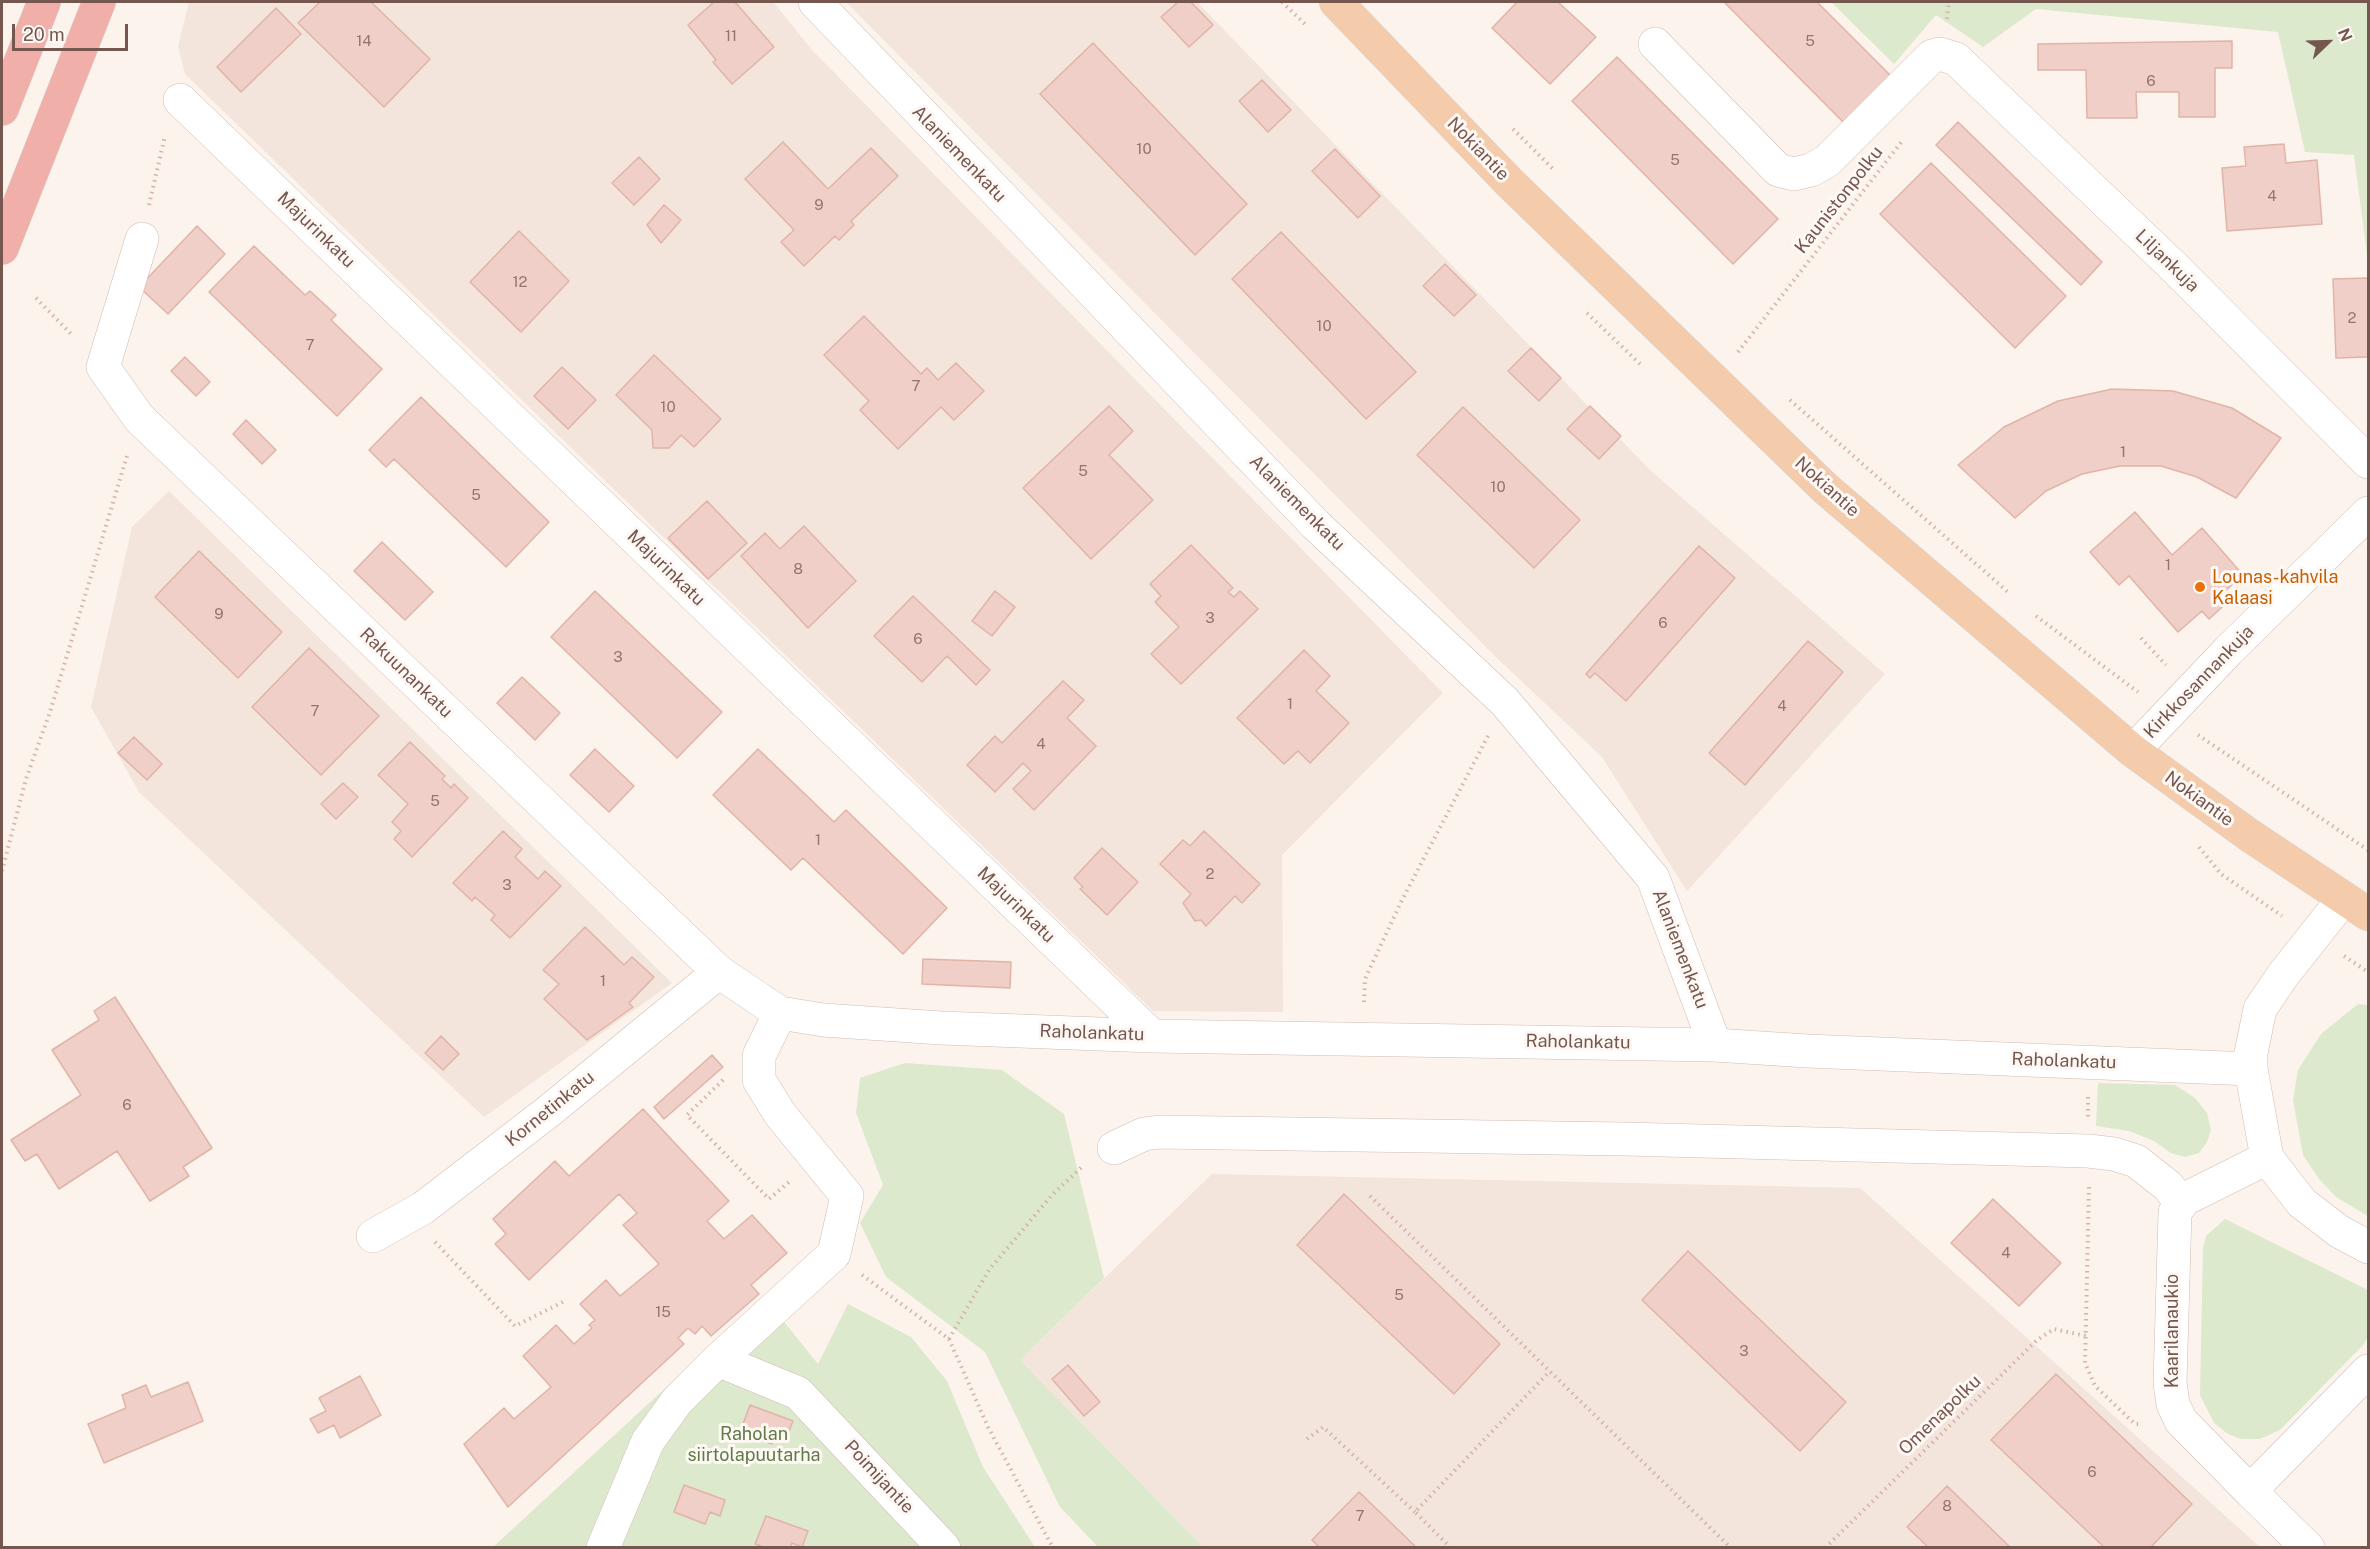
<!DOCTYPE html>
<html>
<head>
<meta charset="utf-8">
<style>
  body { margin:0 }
  #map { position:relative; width:2370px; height:1549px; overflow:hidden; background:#fcf3ed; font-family:"Public Sans",sans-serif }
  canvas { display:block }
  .frame { position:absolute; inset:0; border:3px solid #765750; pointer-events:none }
  .north { position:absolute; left:2298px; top:12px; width:60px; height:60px; -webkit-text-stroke:4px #fef8f4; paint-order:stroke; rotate:67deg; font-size:16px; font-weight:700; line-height:24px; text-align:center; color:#765750 }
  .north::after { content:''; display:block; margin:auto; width:21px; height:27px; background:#765750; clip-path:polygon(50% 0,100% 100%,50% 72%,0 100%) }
  .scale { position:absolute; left:12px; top:24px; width:116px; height:27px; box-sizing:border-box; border:3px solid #765750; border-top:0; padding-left:8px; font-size:18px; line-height:21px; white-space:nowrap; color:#765750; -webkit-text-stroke:4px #fef8f4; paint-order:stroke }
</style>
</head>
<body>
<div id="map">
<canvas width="2370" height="1549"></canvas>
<div class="frame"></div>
<div class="north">N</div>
<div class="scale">20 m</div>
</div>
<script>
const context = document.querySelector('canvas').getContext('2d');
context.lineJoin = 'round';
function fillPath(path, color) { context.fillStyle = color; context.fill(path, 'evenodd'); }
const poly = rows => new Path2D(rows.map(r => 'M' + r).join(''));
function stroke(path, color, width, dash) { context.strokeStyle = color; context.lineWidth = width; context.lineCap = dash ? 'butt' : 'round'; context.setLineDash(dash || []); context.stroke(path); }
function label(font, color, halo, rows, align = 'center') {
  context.font = font + ' "Public Sans",sans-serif'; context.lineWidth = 6; context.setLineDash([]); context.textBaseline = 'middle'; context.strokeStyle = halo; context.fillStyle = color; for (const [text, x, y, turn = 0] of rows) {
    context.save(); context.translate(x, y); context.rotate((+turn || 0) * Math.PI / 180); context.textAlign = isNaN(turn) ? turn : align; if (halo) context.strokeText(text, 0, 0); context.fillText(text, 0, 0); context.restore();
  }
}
fillPath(poly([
  [189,2,773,2,812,50,1443,693,1282,855,1283,1012,1153,1011,185,74,178,46],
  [846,2,1197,2,1650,470,1885,674,1687,891,1602,757,1498,659],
  [169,491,672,983,484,1117,139,792,91,707,132,527],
  [1212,1174,1860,1188,2260,1547,1203,1547,1020,1360]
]), '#f3e4dc');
fillPath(poly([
  [1831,2,2368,2,2368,262,2354,155,2305,152,2278,32,2036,9,1983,47,1936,15,1894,64],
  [2358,1004,2368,1005,2368,1216,2336,1197,2319,1179,2303,1155,2293,1100,2298,1070,2321,1034],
  [905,1063,1002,1070,1064,1114,1104,1278,1020,1360,1203,1547,1098,1547,1060,1507,985,1352,886,1277,860,1223,883,1185,856,1113,860,1078],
  [2098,1083,2175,1085,2195,1098,2207,1113,2211,1130,2207,1142,2199,1153,2185,1157,2171,1153,2154,1141,2129,1131,2096,1126],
  [2225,1219,2368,1290,2368,1336,2364,1344,2280,1430,2260,1439,2241,1439,2228,1434,2214,1423,2200,1395,2203,1248,2206,1236],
  [764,1297,818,1364,848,1304,911,1337,947,1381,983,1467,1035,1547,492,1548]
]), '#dde9cc');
const building = poly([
  [320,2,371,2,430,59,384,107,298,23,320,2],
  [714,2,735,2,774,47,732,84,713,62,716,60,688,25,714,2],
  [1178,2,1191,2,1213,25,1189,47,1161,17,1178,2],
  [1517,2,1558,2,1596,37,1550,84,1492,28,1517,2],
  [1724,2,1817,2,1896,81,1849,128,1724,2],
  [276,8,301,34,241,92,217,67,276,8],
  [2232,41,2232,68,2215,68,2215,117,2179,117,2179,92,2136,92,2137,118,2087,118,2086,70,2038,70,2038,44,2232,41],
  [1093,43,1247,204,1195,255,1040,94,1093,43],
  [1617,57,1778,219,1733,264,1572,101,1617,57],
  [1262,80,1291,110,1268,132,1239,101,1262,80],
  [1958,122,2102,262,2081,285,1936,145,1958,122],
  [783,142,828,189,871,148,898,176,851,221,854,225,839,240,835,236,804,266,781,242,794,230,745,179,783,142],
  [2284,144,2286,163,2317,160,2322,224,2227,231,2222,168,2246,166,2244,147,2284,144],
  [1335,149,1380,196,1358,218,1312,171,1335,149],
  [639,157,660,179,634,205,612,183,639,157],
  [1931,163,2066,296,2015,348,1880,214,1931,163],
  [664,205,681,220,661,243,647,225,664,205],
  [197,226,225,254,168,314,139,287,197,226],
  [519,231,569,281,521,332,470,282,519,231],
  [1281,232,1416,372,1366,419,1232,279,1281,232],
  [254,246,305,295,310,291,336,315,331,320,382,369,337,416,209,292,254,246],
  [1445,264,1476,295,1454,316,1423,286,1445,264],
  [2368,278,2368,357,2336,358,2333,279,2368,278],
  [864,316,921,374,927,368,938,380,956,363,984,391,954,420,941,407,898,449,860,410,869,401,824,355,864,316],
  [1531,348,1561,378,1539,401,1508,371,1531,348],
  [654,355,721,419,694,447,681,435,669,448,653,448,652,430,616,395,654,355],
  [185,357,210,382,196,396,171,371,185,357],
  [562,367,596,400,568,429,534,396,562,367],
  [2112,389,2173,391,2232,408,2281,438,2236,498,2197,477,2161,466,2120,466,2082,474,2046,491,2015,518,1958,465,2004,427,2058,401,2112,389],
  [421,397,549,522,506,567,394,459,386,467,369,450,421,397],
  [1109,406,1133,431,1109,455,1153,500,1091,559,1023,488,1109,406],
  [1590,406,1621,436,1599,459,1567,429,1590,406],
  [1463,407,1580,520,1534,568,1417,455,1463,407],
  [246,420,276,450,262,464,233,434,246,420],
  [707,501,747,543,708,579,668,538,707,501],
  [2135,512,2172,555,2202,528,2243,575,2224,592,2230,600,2209,619,2202,611,2178,632,2129,576,2119,585,2090,552,2135,512],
  [804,526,856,581,808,628,741,556,765,533,780,549,804,526],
  [382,542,433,592,405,620,354,571,382,542],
  [1191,545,1233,588,1228,592,1234,597,1240,591,1258,609,1181,684,1151,654,1179,627,1155,602,1161,596,1150,584,1191,545],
  [1699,546,1735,578,1626,701,1595,673,1590,678,1586,674,1699,546],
  [199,551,282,632,238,678,155,597,199,551],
  [595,591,722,712,677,758,551,637,595,591],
  [995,591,1015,607,992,636,972,621,995,591],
  [913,596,990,670,976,685,947,656,922,682,874,636,913,596],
  [1808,641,1843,672,1745,785,1709,753,1808,641],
  [309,648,379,716,321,775,252,707,309,648],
  [1304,650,1330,676,1316,691,1349,723,1310,763,1298,751,1284,764,1237,718,1304,650],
  [522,677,560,713,535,740,497,703,522,677],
  [1063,681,1084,700,1067,718,1096,746,1034,810,1013,789,1031,771,1023,763,995,792,967,765,995,736,1002,743,1063,681],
  [134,737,162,764,147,780,118,753,134,737],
  [410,742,445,776,442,779,451,788,454,784,468,798,412,857,394,839,401,831,392,822,408,804,378,775,410,742],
  [595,749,634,786,609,812,570,775,595,749],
  [758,749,834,822,846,810,947,908,903,954,803,858,791,870,713,795,758,749],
  [343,783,358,797,336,819,321,804,343,783],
  [503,831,522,849,515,857,538,879,545,871,561,886,510,938,491,920,495,915,475,897,472,901,453,883,503,831],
  [1204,831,1260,884,1242,903,1235,896,1206,926,1201,920,1195,921,1183,903,1191,894,1160,864,1183,840,1190,846,1204,831],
  [1102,848,1138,882,1107,915,1080,889,1083,887,1074,878,1102,848],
  [585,927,624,965,632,957,654,977,629,1003,633,1007,587,1040,544,999,559,984,543,970,585,927],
  [923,959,1011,962,1010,988,922,984,923,959],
  [115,997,212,1148,183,1167,189,1176,150,1201,117,1151,59,1189,37,1154,25,1161,11,1140,81,1095,52,1050,99,1020,94,1011,115,997],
  [441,1036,459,1054,443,1070,425,1053,441,1036],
  [712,1055,723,1067,664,1119,654,1107,712,1055],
  [643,1109,729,1201,707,1221,724,1239,752,1215,787,1253,751,1285,759,1294,711,1336,702,1326,695,1334,688,1328,678,1338,684,1344,508,1507,464,1444,504,1408,514,1419,551,1387,523,1356,556,1325,574,1344,592,1328,589,1325,595,1320,580,1304,606,1280,620,1296,659,1264,623,1225,637,1213,619,1194,529,1280,495,1244,506,1234,493,1219,555,1161,569,1176,643,1109],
  [1344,1194,1500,1344,1454,1394,1297,1245,1344,1194],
  [1993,1199,2061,1263,2019,1306,1951,1243,1993,1199],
  [1688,1251,1846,1402,1800,1451,1642,1300,1688,1251],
  [1068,1365,1100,1402,1084,1416,1052,1379,1068,1365],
  [2056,1374,2192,1504,2150,1548,2105,1548,1991,1440,2056,1374],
  [360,1376,381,1415,340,1438,334,1425,318,1433,310,1419,326,1411,319,1398,360,1376],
  [188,1382,203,1421,104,1463,88,1424,126,1408,122,1395,146,1385,151,1397,188,1382],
  [750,1405,793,1421,787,1436,777,1432,772,1444,740,1432,750,1405],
  [684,1485,725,1500,720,1516,710,1512,705,1524,674,1512,684,1485],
  [1947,1486,2011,1548,1929,1548,1907,1527,1947,1486],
  [1359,1492,1417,1548,1320,1548,1312,1540,1359,1492],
  [766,1516,808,1531,802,1547,792,1543,790,1548,766,1548,755,1544,766,1516]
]);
fillPath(building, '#efcfc7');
stroke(building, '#e1b4a8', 1.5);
const minor = poly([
  [815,2,1316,525,1505,702,1653,878,1715,1045],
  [1655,44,1778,170,1794,174,1811,170,1827,161,1932,56,1940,54,1956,59,2174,267,2368,462],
  [180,100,1152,1036],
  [142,239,103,367,139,418,719,972,780,1013,823,1020,941,1028,1152,1036,1715,1045,1807,1051,2251,1069],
  [2133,751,2228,651,2368,513],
  [2344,898,2283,975,2260,1009,2251,1053,2251,1069,2267,1158,2302,1203,2340,1232,2368,1247],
  [1114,1148,1144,1134,1159,1132,1624,1139,2088,1151,2114,1154,2136,1161,2168,1186,2181,1203],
  [2267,1158,2185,1199,2175,1212,2170,1383,2173,1404,2181,1421,2250,1491,2368,1371],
  [373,1236,423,1208,549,1111,719,972],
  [718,1360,798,1393,944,1548],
  [2250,1491,2308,1548],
  [603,1548,648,1441,677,1401,718,1360,834,1254,847,1196,780,1114,759,1080,759,1056,780,1013]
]);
const major = poly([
  [1336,2,1509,182,1826,489,2133,751,2249,835,2368,914]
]);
const highway = poly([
  [2,109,44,2],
  [2,248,99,2]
]);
stroke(minor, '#d0bcb5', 34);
stroke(major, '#d9d0ce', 34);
stroke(highway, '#d9d0ce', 34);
stroke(poly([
  [1282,2,1305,24],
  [1947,19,1949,2],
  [1513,129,1555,171],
  [149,205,165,136],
  [36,298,73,336],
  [1587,313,1642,366],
  [1738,352,1903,140],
  [1790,400,2009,593],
  [2036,616,2138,692],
  [2141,638,2166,665],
  [2198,735,2368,850],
  [2199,847,2221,874,2282,916],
  [2,871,26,779,50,712,127,456],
  [2344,956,2368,972],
  [1364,1002,1365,979,1401,902,1488,736],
  [723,1080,687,1115,769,1199,789,1182],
  [2088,1097,2088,1117],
  [2089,1187,2085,1363,2095,1386,2135,1424,2141,1424],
  [1370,1196,1731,1548],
  [435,1242,515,1326,565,1301],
  [862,1275,949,1339,988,1427,1053,1548],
  [949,1339,989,1270,1052,1195,1084,1165],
  [1307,1439,1323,1427,1415,1512],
  [1451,1548,1415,1512,1550,1371],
  [1825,1548,2037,1340,2054,1329,2086,1336]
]), '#d5b2a9', 4, [1.5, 4.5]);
stroke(minor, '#fff', 33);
stroke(major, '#f4ccac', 33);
stroke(highway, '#f0afa9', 33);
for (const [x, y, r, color] of [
  [2200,587,6,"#e8710a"]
]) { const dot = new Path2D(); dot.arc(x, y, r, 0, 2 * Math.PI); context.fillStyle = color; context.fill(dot); stroke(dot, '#fef8f4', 2); }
label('15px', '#94756e', null, [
  ["11",731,36],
  ["14",364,41],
  ["5",1810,41],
  ["6",2151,81],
  ["10",1144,149],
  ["5",1675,160],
  ["4",2272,196],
  ["9",819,205],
  ["12",520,282],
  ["2",2352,318],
  ["10",1324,326],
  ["7",310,345],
  ["7",916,386],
  ["10",668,407],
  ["1",2123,452],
  ["5",1083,471],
  ["10",1498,487],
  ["5",476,495],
  ["1",2168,565],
  ["8",798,569],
  ["9",219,614],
  ["3",1210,618],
  ["6",1663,623],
  ["6",918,639],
  ["3",618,657],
  ["1",1290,704],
  ["4",1782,706],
  ["7",315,711],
  ["4",1041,744],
  ["5",435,801],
  ["1",818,840],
  ["2",1210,874],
  ["3",507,885],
  ["1",603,981],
  ["6",127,1105],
  ["4",2006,1253],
  ["5",1399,1295],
  ["15",663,1312],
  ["3",1744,1351],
  ["6",2092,1472],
  ["8",1947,1506],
  ["7",1360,1516]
]);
label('18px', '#765750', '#fef8f4', [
  ["Nokiantie",1478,149,46],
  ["Alaniemenkatu",959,154,46],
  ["Kaunistonpolku",1839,200,-52],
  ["Majurinkatu",316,230,44],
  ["Liljankuja",2167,261,44],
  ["Nokiantie",1827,487,42],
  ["Alaniemenkatu",1297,503,45],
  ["Majurinkatu",666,568,44],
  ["Rakuunankatu",406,673,44],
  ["Kirkkosannankuja",2199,682,-46],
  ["Nokiantie",2199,799,36],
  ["Majurinkatu",1016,905,44],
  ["Alaniemenkatu",1680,949,69],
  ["Raholankatu",1092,1033,2],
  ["Raholankatu",1578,1042,1],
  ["Raholankatu",2064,1061,2],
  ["Kornetinkatu",550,1109,-39],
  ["Kaarilanaukio",2172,1331,-90],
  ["Omenapolku",1940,1415,-44],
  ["Poimijantie",879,1477,47]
]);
label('18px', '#c56008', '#fef8f4', [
  ["Lounas-kahvila",2212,577],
  ["Kalaasi",2212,598]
], 'left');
label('18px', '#607b49', '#fef8f4', [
  ["Raholan",754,1434],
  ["siirtolapuutarha",754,1455]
]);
</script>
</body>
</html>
